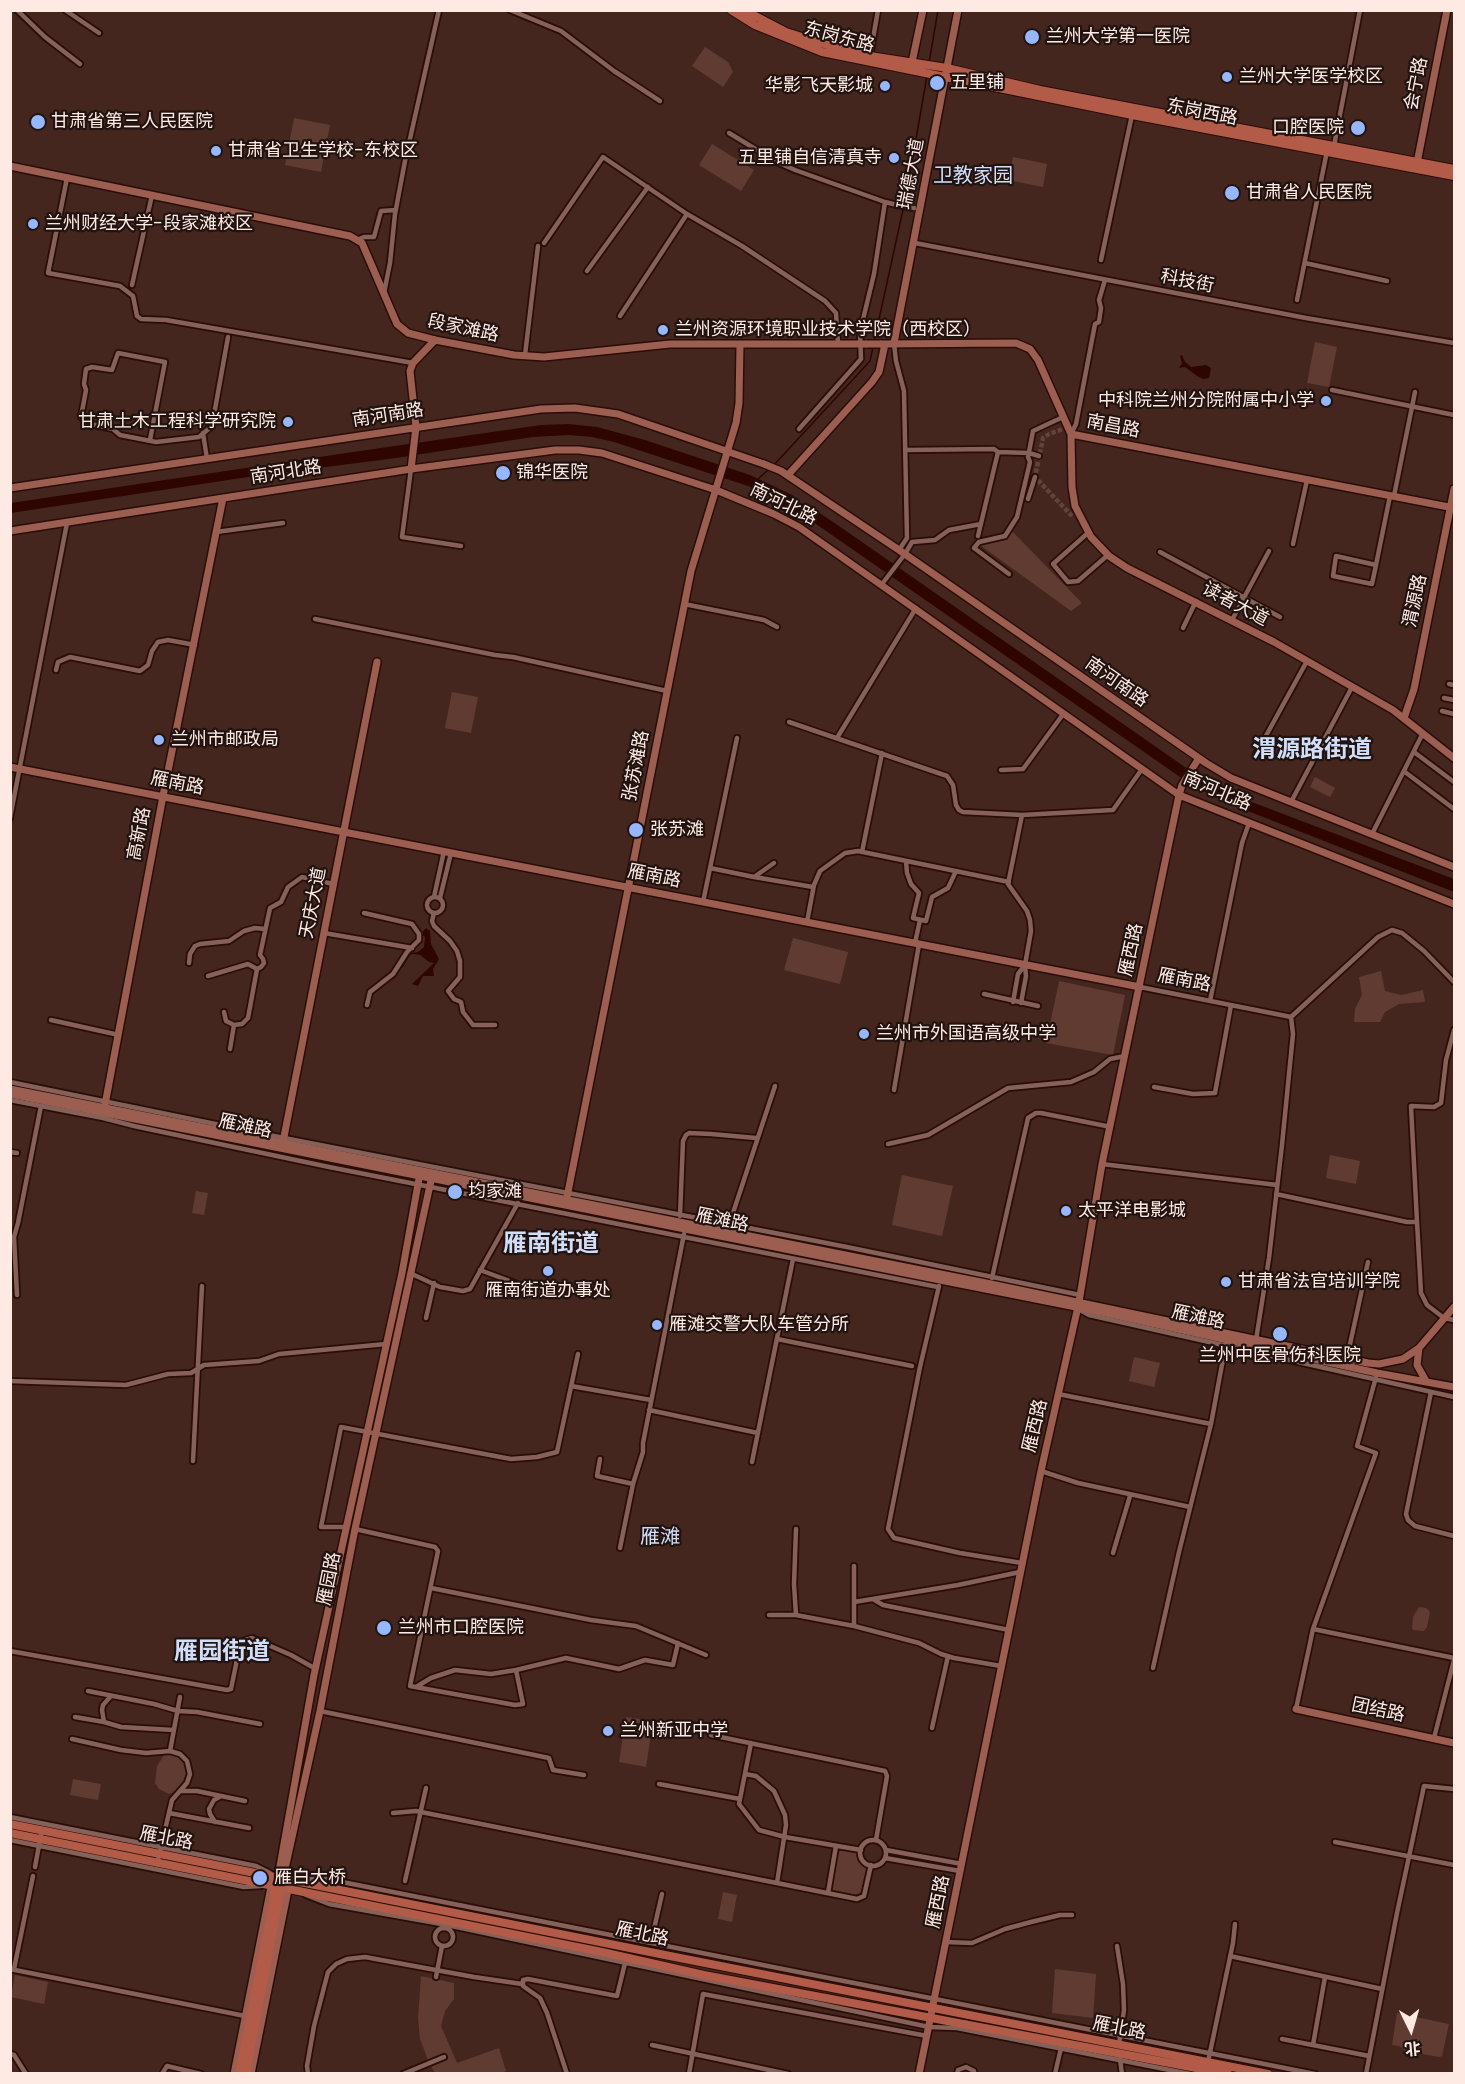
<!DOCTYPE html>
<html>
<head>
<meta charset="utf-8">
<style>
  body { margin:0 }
  #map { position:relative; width:1465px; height:2084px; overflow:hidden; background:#45261e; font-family:Poppins,"Noto Sans SC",sans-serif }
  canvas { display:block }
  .frame { position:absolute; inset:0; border:12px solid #fee9e3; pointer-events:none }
  .north { position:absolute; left:1381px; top:2000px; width:60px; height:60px; -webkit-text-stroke:4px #211310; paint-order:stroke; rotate:175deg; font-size:16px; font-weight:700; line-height:24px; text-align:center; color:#fee9e3 }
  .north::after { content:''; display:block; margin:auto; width:21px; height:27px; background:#fee9e3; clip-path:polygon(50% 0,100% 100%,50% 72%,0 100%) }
</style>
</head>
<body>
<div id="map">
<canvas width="1465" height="2084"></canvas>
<div class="frame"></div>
<div class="north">北</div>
</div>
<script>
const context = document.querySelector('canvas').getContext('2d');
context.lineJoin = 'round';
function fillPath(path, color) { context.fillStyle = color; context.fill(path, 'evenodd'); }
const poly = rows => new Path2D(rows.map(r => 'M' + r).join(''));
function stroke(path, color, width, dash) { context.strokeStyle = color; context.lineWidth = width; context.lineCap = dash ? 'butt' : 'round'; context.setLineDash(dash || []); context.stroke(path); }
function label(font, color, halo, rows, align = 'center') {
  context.font = font + ' Poppins,"Noto Sans SC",sans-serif'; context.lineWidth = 4.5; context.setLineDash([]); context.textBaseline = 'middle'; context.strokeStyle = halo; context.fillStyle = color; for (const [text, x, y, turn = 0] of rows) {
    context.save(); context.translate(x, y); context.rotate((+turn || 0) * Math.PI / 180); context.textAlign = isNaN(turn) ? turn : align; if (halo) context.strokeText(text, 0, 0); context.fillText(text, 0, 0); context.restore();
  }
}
fillPath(poly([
  [705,47,728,62,733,72,723,87,692,66],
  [294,118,330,125,321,172,285,165],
  [712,144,754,170,741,191,699,165],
  [1013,157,1047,164,1043,187,1008,180],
  [1315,342,1337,347,1329,387,1307,383],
  [1011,530,1082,603,1071,611,980,545,1003,536],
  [452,692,478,697,471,733,445,728],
  [1315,777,1335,788,1330,797,1310,787],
  [793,938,848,952,840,984,784,970],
  [1381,971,1385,991,1401,995,1423,990,1425,1002,1399,1004,1385,1012,1380,1022,1354,1022,1355,1009,1362,995,1359,977],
  [1059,981,1125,995,1113,1055,1046,1043],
  [1330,1155,1360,1161,1356,1184,1326,1178],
  [902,1175,953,1186,942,1236,892,1225],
  [196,1191,208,1193,204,1215,192,1213],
  [1134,1357,1160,1363,1154,1387,1129,1381],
  [1419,1607,1426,1608,1430,1612,1427,1627,1424,1631,1413,1630,1412,1628,1413,1617],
  [626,1717,653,1721,646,1767,619,1762],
  [164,1755,172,1755,180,1758,185,1764,187,1771,181,1786,172,1793,169,1794,159,1789,155,1783,157,1766],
  [73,1779,101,1784,98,1800,70,1795],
  [843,1848,856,1850,863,1863,868,1866,861,1892,856,1895,833,1890,832,1887,838,1853],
  [723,1892,737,1895,732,1922,718,1919],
  [1055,1969,1096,1974,1093,2018,1052,2013],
  [15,1975,48,1982,44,2004,11,1997],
  [421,1976,454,1983,454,1999,445,2011,441,2026,457,2063,499,2048,506,2071,500,2074,435,2073,429,2063,420,2039,418,2019],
  [1397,2013,1449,2024,1442,2056,1439,2057,1417,2053,1417,2048,1407,2052,1399,2046,1392,2045]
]), '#603b32');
fillPath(poly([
  [1182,355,1185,362,1191,367,1206,365,1211,368,1209,378,1203,379,1197,376,1185,367,1179,368,1182,363,1180,356],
  [569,424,597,427,645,440,750,475,794,496,793,499,815,510,839,526,1215,788,1454,879,1454,892,1230,804,1193,786,806,517,790,510,771,497,748,486,614,442,592,437,569,435,533,437,396,458,248,477,11,513,11,503,353,452,541,425],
  [426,928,430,931,431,944,439,959,433,969,434,976,423,976,418,986,412,984,434,963,429,962,420,955,413,954,410,955,403,967,400,968,400,966,410,953,418,952,424,947,425,937,421,934]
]), '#2f0500');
stroke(poly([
  [929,63,938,10],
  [874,342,906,196,927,76],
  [773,466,870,361,873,347],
  [757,480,769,469]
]), '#2f0500', 1.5);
stroke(poly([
  [1068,427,1049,434,1043,438,1035,477,1072,516]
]), '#61433c', 4.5, [4.5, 2]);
const street = poly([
  [17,10,45,37,80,64],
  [65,10,99,33],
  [510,10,561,31,614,71,660,101],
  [870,56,878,10],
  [729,133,777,162,795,170,885,202,897,205],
  [1334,146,1360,10],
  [67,178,48,273,120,286,133,296,137,316,141,319,166,320,413,363],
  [357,240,364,237,374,237,381,211,396,210],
  [544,243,603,157,687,214,742,246,825,301,836,313,838,344],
  [915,243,1306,318,1454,343],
  [1101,260,1132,115],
  [1305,263,1387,281],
  [587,271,648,187],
  [132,285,152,195],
  [384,293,390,263,395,214,405,161,439,10],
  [1297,300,1327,151],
  [620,316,687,214],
  [894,343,896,361,904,391,907,538,899,550],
  [525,355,538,246],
  [1332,390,1454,415],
  [799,429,861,359,860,332,874,274,885,202],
  [203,433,207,459],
  [1071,434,1076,424,1095,324,1099,322,1101,308,1099,300,1105,280],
  [150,440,165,362,118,353,112,370,92,367,86,369,84,384,86,390,81,417,86,423,113,429,120,435,156,442,199,437,212,426,228,337],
  [905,450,994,449,998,452,1029,453,1039,456],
  [411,469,402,537,461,546],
  [1394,496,1415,392],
  [1028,499,1035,477],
  [216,532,283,523],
  [1089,532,1053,564,1068,582,1078,581,1108,555],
  [978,536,998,452],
  [1293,544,1307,480],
  [1160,552,1280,617],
  [1376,565,1336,556,1333,576,1372,584,1376,565,1378,555,1390,496],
  [1009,574,974,548,979,542,1005,536,1017,517,1030,462,1028,457,1033,431,1063,417],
  [882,584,905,554,912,542,935,540,949,530,981,524],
  [684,604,764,620,777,627],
  [315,619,495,655,513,657,667,691],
  [1232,620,1269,551],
  [1183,628,1196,601],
  [56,670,58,662,70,657,140,671,148,665,152,651,158,642,168,640,195,645],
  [1449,684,1454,685],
  [1444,698,1454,700],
  [1442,711,1454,714],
  [789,722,947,776,953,785,956,805,959,810,963,812,1022,815],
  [837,738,916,608],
  [1414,752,1454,782],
  [1256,754,1307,661],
  [1001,770,1023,769,1064,713],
  [1405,772,1454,809],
  [1291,802,1352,687],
  [10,818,67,523],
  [1372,834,1423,733],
  [862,852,882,753],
  [906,861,907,873,911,884,919,893,913,918,926,921,932,897,948,888,956,871],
  [710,868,754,877,774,863],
  [754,877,813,887],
  [434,897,444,851],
  '427 905a8 8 0 1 1 16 0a8 8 0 1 1-16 0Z',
  [440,898,451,853],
  [703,902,737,738],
  [364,913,412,924,419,934,419,940,407,952,393,974,370,992,367,1005],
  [434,913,432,921,434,926,450,941,457,951,460,961,460,977,448,991,454,999,461,1002,463,1012,473,1025,495,1025],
  [807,922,814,885,820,871,845,853,858,851,1009,882],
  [324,933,412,948],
  [915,943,920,920],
  [189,963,190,954,195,946,200,944,229,941,244,931,255,928,265,929],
  [1025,965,1031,931,1030,920,1027,911,1008,884,1022,815,1113,810,1142,769],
  [208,976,248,964,257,969],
  [1140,987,1291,1017],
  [984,994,1038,1006],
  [1210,1001,1242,843,1249,823],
  [1013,1002,1018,974,1025,965,1026,976,1021,1003],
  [224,1012,226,1021,234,1025,242,1024,248,1018,257,969,261,967,264,963,263,959,260,955,270,908,281,902,288,887,302,877,333,884],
  [1291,1017,1378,937,1392,930,1402,933,1424,951,1454,982],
  [51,1020,119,1035],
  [230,1049,234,1025],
  [10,1082,284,1138,847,1247,1080,1295],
  [1154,1087,1193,1094,1215,1093,1231,1005],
  [894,1090,919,944],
  [10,1100,103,1118,134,1126,329,1167,938,1287],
  [888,1144,928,1135,1008,1088,1071,1082,1094,1072,1110,1059,1125,1056],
  [10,1152,17,1153],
  [1102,1164,1277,1185],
  [1276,1194,1407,1222,1417,1222,1411,1106,1434,1107,1441,1103,1446,1060,1454,1030],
  [680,1216,683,1141,686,1135,689,1133,711,1134,756,1138],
  [1417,1222,1421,1293,1427,1305,1444,1318,1454,1320],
  [729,1225,775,1086],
  [480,1270,515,1283],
  [412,1274,440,1287,463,1291,470,1289,518,1203],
  [992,1278,1028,1118,1036,1113,1041,1113,1111,1127],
  [939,1286,920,1367,888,1529,894,1538,960,1553,1022,1563],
  [17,1295,14,1237,18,1223,41,1106],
  [1080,1310,1089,1315,1454,1397],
  [426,1318,434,1283],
  [777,1339,912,1366],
  [1256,1340,1269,1258,1282,1145,1293,1034,1291,1017],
  [1347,1358,1368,1262],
  [10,1381,126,1385,168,1374,191,1373,204,1365,259,1361,279,1354,386,1344],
  [571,1386,651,1400],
  [1431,1392,1406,1514,1408,1520,1415,1526,1454,1536],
  [1058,1394,1211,1424],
  [649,1410,758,1433],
  [600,1459,597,1476,633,1484],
  [193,1461,202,1286],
  [752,1462,793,1259],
  [1041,1471,1078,1483,1190,1507],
  [346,1527,321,1527,341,1427,511,1459,537,1457,557,1452,578,1354],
  [355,1529,435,1547,438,1551,410,1686,515,1705,523,1704,516,1670,566,1658,619,1669,645,1660,673,1665,678,1643],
  [796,1529,794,1584,796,1615],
  [620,1548,633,1484,643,1452,643,1443,684,1234],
  [1113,1553,1130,1496],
  [854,1566,854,1626,919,1643,941,1654,954,1658,1001,1666],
  [431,1588,591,1620,636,1626,706,1655],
  [873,1599,883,1605,1009,1630],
  [854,1602,958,1585,1020,1572],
  [769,1615,796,1615,854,1626],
  [1313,1629,1454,1658],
  [10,1651,227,1690,231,1689,240,1645,245,1640,252,1638,291,1655,316,1669],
  [1153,1668,1179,1552,1211,1424,1226,1343],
  [416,1687,431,1678,455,1670,491,1674,516,1670],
  [88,1691,154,1704,178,1711,197,1712,260,1724],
  [111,1696,103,1705,102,1710,104,1722,121,1727,174,1730],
  [1296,1709,1313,1629,1376,1453,1357,1446,1376,1377],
  [320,1711,549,1758,553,1770,584,1775],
  [75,1717,104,1722],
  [932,1728,948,1656],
  [711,1735,885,1771,887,1776,876,1840],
  [1434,1738,1454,1660],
  [72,1739,121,1750,146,1753,170,1751,180,1754,187,1761,190,1774,187,1783,172,1800,157,1864],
  [751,1743,739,1804,759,1830,785,1837,861,1850],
  [170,1751,180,1697],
  [745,1774,756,1776,774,1791,785,1815,786,1825,777,1883],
  [659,1784,740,1799],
  [181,1791,197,1791,245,1801],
  [169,1813,249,1828],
  [393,1813,416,1811,857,1899,864,1896,871,1865],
  [10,1817,256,1866,270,1873],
  [215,1822,210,1814,209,1809,214,1800,221,1796],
  [10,1840,244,1887,261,1886],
  '860 1853a13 13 0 1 1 26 0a13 13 0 1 1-26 0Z',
  [1335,1842,1454,1865],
  [886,1850,962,1864],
  [885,1858,960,1871],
  [35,1867,42,1829],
  [299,1879,327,1879,1315,2074],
  [405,1881,426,1788],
  [828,1893,836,1846],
  [306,1895,329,1904,447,1925,929,2027,957,2028,1190,2074],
  '435 1937a9 9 0 1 1 18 0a9 9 0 1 1-18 0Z',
  [651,1942,662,1894],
  [946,1942,972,1943,1005,1929,1031,1922,1060,1915,1072,1915],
  [1117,1946,1123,1984,1124,2010,1119,2044],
  [1230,1956,1382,1989],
  [10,1969,245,2016],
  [14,1969,33,1876],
  [436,1977,442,1946],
  [1282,2039,1369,2056],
  [652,2045,788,2074],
  [1313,2045,1325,1977],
  [10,2054,14,2055,26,2074],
  [1120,2059,1122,2074],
  [1208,2062,1233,1943,1235,1924],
  [162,2074,167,2066,201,2074],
  [308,2074,307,2066,314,2026,328,1972,336,1964,347,1959,365,1957,474,1977,522,1984],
  [403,2074,444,2057],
  [567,2074,547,2013,540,1998,523,1986,523,1980,528,1979,617,1996,625,1963],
  [689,2074,703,1994,927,2036],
  [957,2074,958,2070,966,2067,974,2071,974,2074],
  [1055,2074,1061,2048],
  [1366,2074,1397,1913,1424,1786,1454,1789]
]);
const secondary = poly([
  [911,67,923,10],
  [1417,163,1447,10],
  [10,166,350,236,362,243,397,324,408,333,435,340,514,355,544,357,670,344,867,344],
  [894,343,958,10],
  [880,344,1016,343,1030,349,1038,360,1071,434,1072,487,1075,506,1091,537,1109,556,1127,568,1274,642,1393,710,1454,758],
  [1071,434,1454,508],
  [411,469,416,427,410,371,413,363,435,340],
  [781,471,899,550,1206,763,1231,778,1454,867],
  [788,475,872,382,879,372,885,344],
  [10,488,541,409,575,408,618,414,764,464],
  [10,531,411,469,555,450,579,450,602,453,716,490,774,514,799,527,1179,795,1454,904],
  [1404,718,1414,689,1454,489],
  [10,767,1140,987],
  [10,1089,991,1284,1368,1363,1379,1364,1403,1359,1419,1348,1454,1307],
  [10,1094,940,1280,1101,1312,1377,1373,1454,1387],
  [104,1110,163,796,223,498],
  [282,1147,377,662],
  [566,1202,691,571,736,423,739,403,740,345],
  [1419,1348,1417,1365,1426,1381],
  [1296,1709,1454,1743],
  [283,1878,320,1711,355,1529,432,1176],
  [277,1883,314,1675,402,1273,420,1173],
  [234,2074,272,1882],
  [251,2074,289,1885],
  [919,2074,1041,1471,1079,1302,1102,1164,1179,795,1182,785,1199,758]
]);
const primary = poly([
  [731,10,755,25,822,52,1132,115,1454,176],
  [744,10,786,32,824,44,870,56,947,68,1040,90,1454,169],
  [10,1824,670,1956,1268,2074],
  [10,1833,602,1952,704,1975,1228,2074],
  [239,2074,276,1886],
  [246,2074,282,1884]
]);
stroke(street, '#2a0d07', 8);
stroke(secondary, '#2a0d07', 10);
stroke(primary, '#2a0d07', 10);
stroke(street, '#856159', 4.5);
stroke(secondary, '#9b5e51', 7);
stroke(primary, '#b15b48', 8);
const streetBridge = poly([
  [897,205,914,208]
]);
const secondaryBridge = poly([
  [867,344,880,344],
  [764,464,781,471]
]);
stroke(streetBridge, '#2a0d07', 8, []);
stroke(secondaryBridge, '#2a0d07', 10, []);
stroke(streetBridge, '#856159', 4.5);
stroke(secondaryBridge, '#9b5e51', 7);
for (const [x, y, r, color] of [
  [1032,37,8,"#96b6fd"],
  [1227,77,6,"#96b6fd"],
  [937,83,8,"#96b6fd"],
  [885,86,6,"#96b6fd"],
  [38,122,8,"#96b6fd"],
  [1358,128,8,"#96b6fd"],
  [216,151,6,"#96b6fd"],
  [894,158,6,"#96b6fd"],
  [1232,193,8,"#96b6fd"],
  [33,224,6,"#96b6fd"],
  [663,330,6,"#96b6fd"],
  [1326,401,6,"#96b6fd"],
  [288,422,6,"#96b6fd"],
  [503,473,8,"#96b6fd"],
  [159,740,6,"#96b6fd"],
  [636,830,8,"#96b6fd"],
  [864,1034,6,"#96b6fd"],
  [455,1192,8,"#96b6fd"],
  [1066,1211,6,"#96b6fd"],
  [548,1271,6,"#96b6fd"],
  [1226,1282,6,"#96b6fd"],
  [657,1325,6,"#96b6fd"],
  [1280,1334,8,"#96b6fd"],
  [384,1628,8,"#96b6fd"],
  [608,1731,6,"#96b6fd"],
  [260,1878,8,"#96b6fd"]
]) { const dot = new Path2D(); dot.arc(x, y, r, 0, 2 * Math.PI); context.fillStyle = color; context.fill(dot); stroke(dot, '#211310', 2); }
label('18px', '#fee9e3', '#211310', [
  ["兰州大学第一医院",1046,37],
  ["兰州大学医学校区",1239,77],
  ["五里铺",950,83],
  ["华影飞天影城",873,86,"right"],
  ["甘肃省第三人民医院",51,122],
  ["口腔医院",1344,128,"right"],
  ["甘肃省卫生学校-东校区",228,151],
  ["五里铺自信清真寺",882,158,"right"],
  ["甘肃省人民医院",1246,193],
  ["兰州财经大学-段家滩校区",45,224],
  ["兰州资源环境职业技术学院（西校区）",675,330],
  ["中科院兰州分院附属中小学",1314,401,"right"],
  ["甘肃土木工程科学研究院",276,422,"right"],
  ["锦华医院",516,473],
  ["兰州市邮政局",171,740],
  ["张苏滩",650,830],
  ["兰州市外国语高级中学",876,1034],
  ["均家滩",468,1192],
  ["太平洋电影城",1078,1211],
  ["甘肃省法官培训学院",1238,1282],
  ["雁南街道办事处",548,1291,"center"],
  ["雁滩交警大队车管分所",669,1325],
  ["兰州中医骨伤科医院",1280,1356,"center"],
  ["兰州市口腔医院",398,1628],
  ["兰州新亚中学",620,1731],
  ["雁白大桥",274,1878]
], 'left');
label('18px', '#fee9e3', '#211310', [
  ["东岗东路",839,38,15],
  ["会宁路",1417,84,-79],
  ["东岗西路",1202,113,11],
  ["瑞德大道",912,174,-79],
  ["科技街",1187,282,11],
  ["段家滩路",463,329,12],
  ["南河南路",388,416,-9],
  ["南昌路",1113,427,11],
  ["南河北路",286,473,-9],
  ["南河北路",783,505,26],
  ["渭源路",1416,601,-78],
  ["读者大道",1235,605,28],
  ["南河南路",1116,683,35],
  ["张苏滩路",637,766,-79],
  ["雁南路",177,784,11],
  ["南河北路",1217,792,23],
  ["高新路",140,834,-79],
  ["雁南路",654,877,11],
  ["天庆大道",314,903,-79],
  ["雁西路",1132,950,-78],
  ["雁南路",1184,981,11],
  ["雁滩路",245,1127,12],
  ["雁滩路",722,1221,12],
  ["雁滩路",1198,1318,12],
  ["雁西路",1036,1426,-77],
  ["雁园路",330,1579,-79],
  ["团结路",1378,1711,12],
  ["雁北路",166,1839,11],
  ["雁西路",939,1902,-79],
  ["雁北路",642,1935,12],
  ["雁北路",1119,2029,11]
]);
label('20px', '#d1defa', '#211310', [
  ["卫教家园",973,177],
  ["雁滩",660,1538]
]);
label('bold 24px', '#d1defa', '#211310', [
  ["渭源路街道",1312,751],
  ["雁南街道",551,1245],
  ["雁园街道",222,1653]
]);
</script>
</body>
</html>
